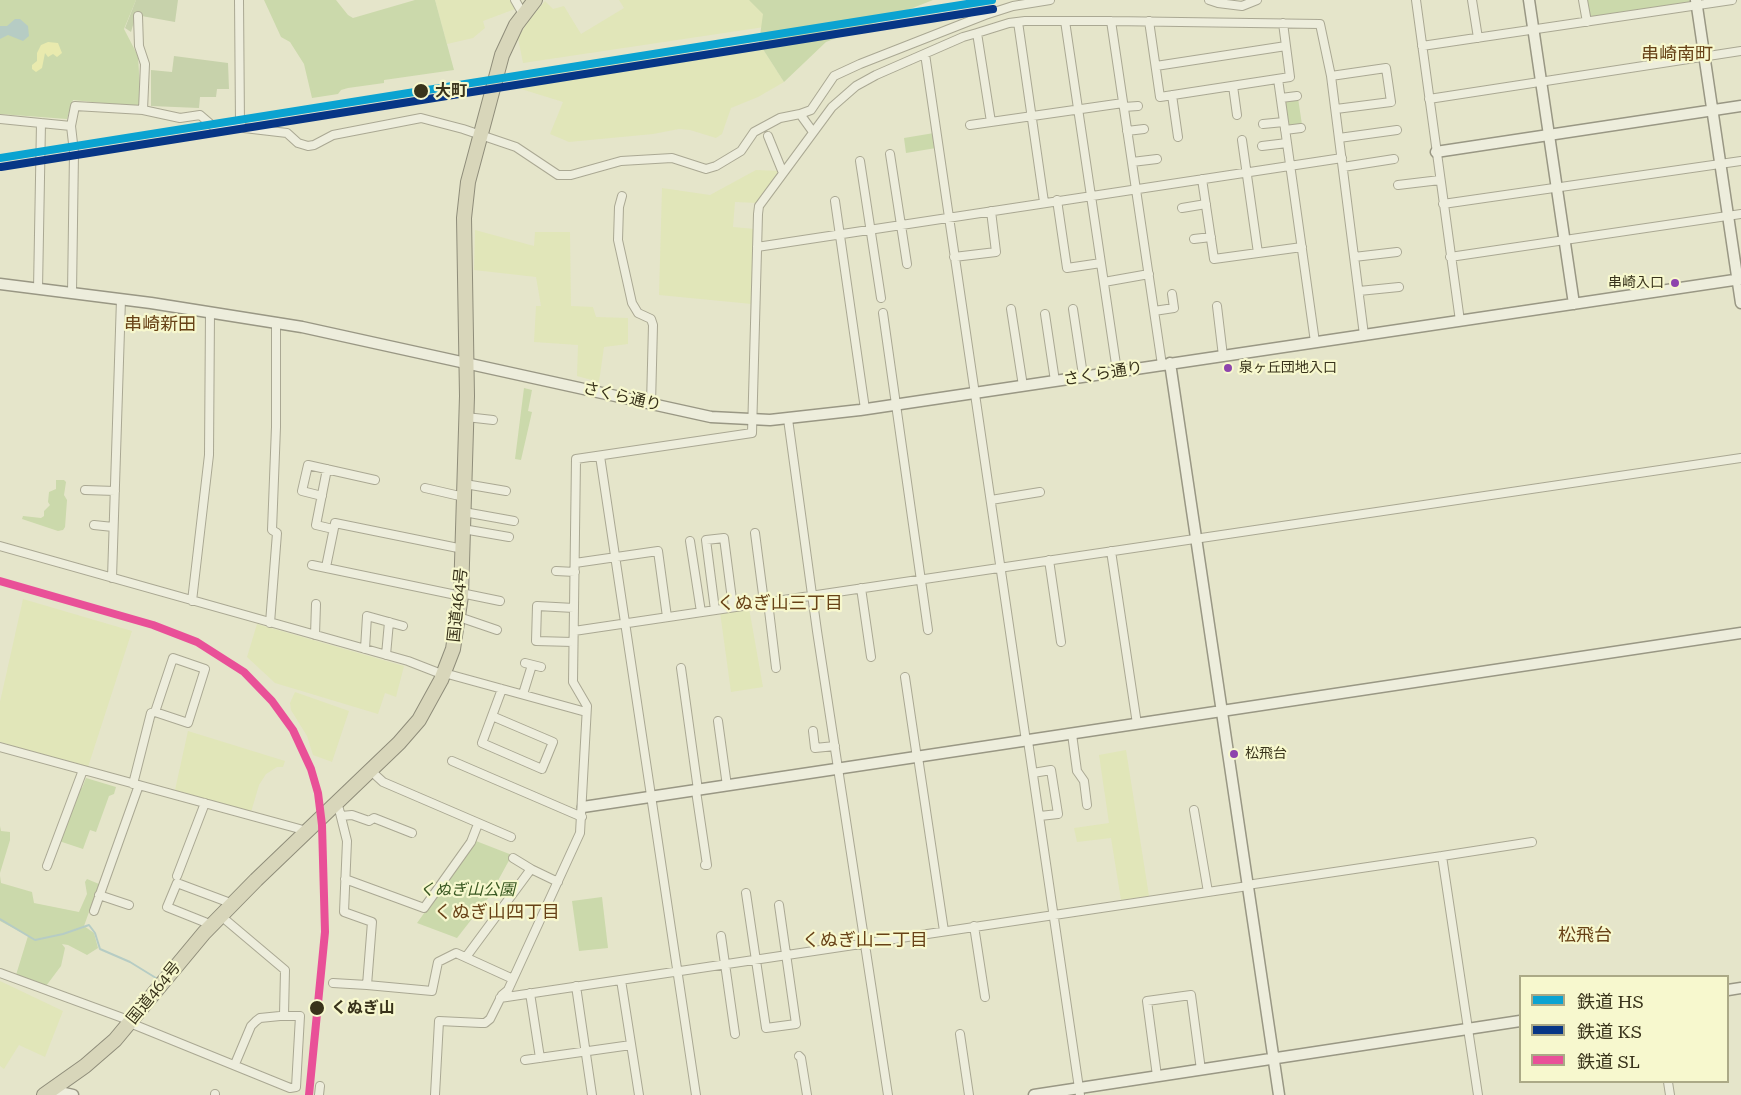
<!DOCTYPE html>
<html>
<head>
<meta charset="utf-8">
<style>
  body { margin:0 }
  #map { position:relative; width:1741px; height:1095px; overflow:hidden; background:#e5e5ca; font-family:"Roboto Serif","Noto Sans JP",serif }
  canvas { display:block }
  .legend { position:absolute; left:1519px; top:975px; width:210px; height:108px; box-sizing:border-box; background:#f7f8ce; border:2px solid #aba986; margin:0; padding:8px 10px; list-style:none; font-size:18px; color:#39331b }
  .legend li { display:flex; align-items:center; gap:12px; height:30px }
  .legend b { width:30px; border:2px solid #aba986 }
</style>
</head>
<body>
<div id="map">
<canvas width="1741" height="1095"></canvas>
<ul class="legend">
<li><b style="height:8px;background:#0ba3d1"></b>鉄道 HS</li>
<li><b style="height:8px;background:#073686"></b>鉄道 KS</li>
<li><b style="height:8px;background:#e95098"></b>鉄道 SL</li>
</ul>
</div>
<script>
const context = document.querySelector('canvas').getContext('2d');
context.lineJoin = 'round';
function fillPath(path, color) { context.fillStyle = color; context.fill(path, 'evenodd'); }
const poly = rows => new Path2D(rows.map(r => 'M' + r).join(''));
function stroke(path, color, width, dash) { context.strokeStyle = color; context.lineWidth = width; context.lineCap = dash ? 'butt' : 'round'; context.setLineDash(dash || []); context.stroke(path); }
function label(font, color, halo, rows, align = 'center') {
  context.font = font + ' "Roboto Serif","Noto Sans JP",serif'; context.lineWidth = 4.5; context.setLineDash([]); context.textBaseline = 'middle'; context.strokeStyle = halo; context.fillStyle = color; for (const [text, x, y, turn = 0] of rows) {
    context.save(); context.translate(x, y); context.rotate((+turn || 0) * Math.PI / 180); context.textAlign = isNaN(turn) ? turn : align; if (halo) context.strokeText(text, 0, 0); context.fillText(text, 0, 0); context.restore();
  }
}
fillPath(poly([
  [435,0,512,0,515,9,483,21,485,28,473,38,447,44],
  [619,0,770,0,771,26,523,63,518,38,527,23,545,1,553,9,564,6,581,34,624,8],
  [759,43,784,82,758,97,731,108,722,134,716,138,690,130,679,129,653,134,569,142,550,134,563,102,505,84,529,82,528,76],
  [756,170,780,171,758,203,735,202,733,227,755,229,752,304,659,295,662,188,710,195],
  [475,230,534,246,535,232,570,232,571,306,593,307,596,317,628,318,628,344,604,347,599,382,577,376,578,345,534,342,536,306,541,306,536,277,474,270],
  [23,599,132,631,88,767,0,742,0,702],
  [749,608,763,687,731,692,720,612],
  [257,624,404,666,396,697,385,693,378,714,275,683,247,657],
  [295,692,349,711,332,762,313,755,307,736,291,710,290,703],
  [188,731,285,761,283,767,277,767,266,774,259,785,251,812,175,790],
  [1126,750,1149,896,1121,900,1111,838,1077,842,1074,828,1109,823,1099,755],
  [0,981,63,1011,45,1057,19,1045,4,1069,0,1066]
]), '#e1e6b9');
fillPath(poly([
  [0,0,136,0,124,29,138,56,141,107,73,100,67,119,0,114],
  [264,0,336,0,348,15,353,18,415,0,435,0,454,70,384,80,384,83,348,88,341,90,338,94,312,98,304,64,290,42,281,37],
  [749,0,933,0,826,42,784,82,759,43,763,14],
  [1587,0,1690,0,1688,3,1593,17,1589,15],
  [1298,98,1302,125,1289,127,1284,101],
  [934,133,936,148,906,153,904,138],
  [524,388,532,390,528,411,532,412,521,460,515,459],
  [56,480,64,480,66,482,64,495,67,500,65,527,63,530,58,531,22,519,23,516,41,518,44,516,44,511,50,505,48,502,49,492,56,489],
  [86,778,116,787,114,794,109,796,96,832,90,830,83,849,59,841,79,788,82,788],
  [0,826,1,831,10,832,10,840,0,873],
  [476,841,512,855,489,897,457,938,417,923],
  [0,876,1,883,32,892,34,903,79,912,87,894,85,882,87,879,99,884,84,926,94,933,98,948,87,955,68,945,62,944,65,948,61,966,46,986,16,975,28,936,0,921],
  [602,897,608,948,579,951,572,901]
]), '#cbd9ab');
fillPath(poly([
  [48,42,58,43,62,53,57,57,53,54,48,57,45,53,42,68,36,72,32,69,32,65,37,61,37,53,41,45]
]), '#e9eaae');
fillPath(poly([
  [136,0,178,0,175,22,136,15,131,32,125,28],
  [174,56,228,63,229,89,217,89,216,97,200,97,199,108,151,106,151,70,172,72]
]), '#c7d2ab');
fillPath(poly([
  [15,19,20,19,28,26,29,36,23,41,8,35,0,39,0,26,7,26]
]), '#b6ccc4');
stroke(poly([
  [0,919,35,940,63,934,89,925,95,933,100,949,130,962,156,978]
]), '#b6ccc4', 2);
const street = poly([
  [239,0,240,124],
  [515,0,523,14],
  [1209,0,1218,3,1242,6,1257,0],
  [1416,0,1460,321],
  [1472,0,1478,38],
  [1583,0,1587,22],
  [138,16,139,46,145,64,143,110],
  [1065,21,1117,371],
  [1111,21,1162,365],
  [1149,21,1160,97,1290,77,1283,23],
  [1018,22,1044,202],
  [1422,46,1732,0],
  [925,54,1026,741],
  [1156,66,1286,46],
  [1331,76,1386,68,1391,102,1336,109],
  [1278,79,1315,342],
  [1233,86,1237,115],
  [1172,95,1178,137],
  [1281,98,1297,96],
  [1429,99,1741,51],
  [1124,107,1138,106],
  [800,114,813,132],
  [0,119,71,126,75,106,143,110,180,118,200,115,214,127,240,124,244,128,287,133,298,143,308,146,314,145,333,135,421,118,463,129,516,147,558,175,571,175,621,161,672,158,706,169,716,166,741,151,754,132,780,118,800,114,811,110,834,76,860,64,985,15,1013,6,1050,0],
  [991,122,977,33,1009,23,1025,21,1111,21,1320,24,1331,76,1364,335],
  [1263,124,1284,122],
  [970,125,1123,103],
  [71,126,74,152,72,293],
  [1285,130,1301,128],
  [1127,131,1144,129],
  [768,136,783,173],
  [1339,138,1397,130],
  [1242,140,1258,253],
  [1262,146,1287,143],
  [890,154,907,264],
  [860,161,881,298],
  [1132,162,1157,159],
  [1343,167,1394,159],
  [1202,179,1214,259,1302,247],
  [1398,185,1440,180],
  [622,196,619,207,618,240,632,303,638,313,651,319,653,325,651,404],
  [1057,200,1067,268,1101,263],
  [835,201,865,409],
  [1443,204,1741,161],
  [1182,208,1206,204],
  [1194,239,1211,237],
  [757,247,1342,158],
  [954,257,996,252,991,211],
  [1354,257,1397,252],
  [1450,257,1741,214],
  [1104,282,1149,274],
  [38,289,41,123],
  [1359,291,1399,287],
  [1217,306,1223,356],
  [1011,309,1023,386],
  [1073,309,1083,375],
  [1154,311,1174,308,1172,294],
  [883,313,928,630],
  [1045,314,1055,381],
  [466,417,493,420],
  [788,419,817,631,888,1095],
  [600,456,696,1095],
  [327,469,316,525,333,529],
  [465,484,506,491],
  [425,488,464,497],
  [85,490,115,491],
  [322,496,302,491,308,465,375,480],
  [991,500,1040,492],
  [464,512,514,521],
  [94,525,113,527],
  [463,529,509,537],
  [755,533,764,602],
  [690,541,701,612],
  [0,546,408,661,444,675],
  [1111,551,1137,724],
  [1049,560,1061,642],
  [575,563,658,551,667,617],
  [312,565,461,596],
  [326,567,335,523,463,549],
  [556,571,575,572],
  [112,578,121,299],
  [861,588,871,657],
  [461,593,500,601],
  [192,601,209,455,210,312],
  [768,602,776,668],
  [715,610,706,540,724,538,733,607],
  [459,617,497,630],
  [270,623,277,533,272,530,276,427,276,322],
  [574,631,1741,458],
  [315,635,316,604],
  [573,642,536,641,537,606,574,608],
  [365,649,367,616,403,626],
  [386,655,389,622],
  [525,663,541,667],
  [681,668,698,790],
  [444,673,586,712],
  [905,677,917,758],
  [523,694,532,665],
  [492,716,553,742,542,769,482,743,502,689],
  [718,721,727,786],
  [813,731,815,748,835,746],
  [1072,734,1077,771,1084,781,1087,805],
  [1028,741,1080,1095],
  [0,747,307,831],
  [918,757,944,931],
  [452,761,582,817],
  [371,771,383,782,511,837],
  [1033,773,1051,770,1058,814,1040,816],
  [133,784,151,713,155,712,188,723,205,669,173,658,155,712],
  [696,791,707,865,705,865],
  [336,805,339,809,347,841,344,912,372,922,367,985,432,991,438,962,456,953,513,979],
  [1194,810,1208,892],
  [341,816,352,815,369,821,374,818,412,833],
  [1442,856,1532,842],
  [513,858,531,869],
  [47,866,83,770],
  [177,876,205,803],
  [345,879,424,908,471,842,478,824],
  [1247,885,1442,856,1478,1095],
  [746,893,766,1028,796,1024,779,905],
  [99,895,129,905],
  [94,911,139,785],
  [221,916,285,970,284,1015],
  [212,925,167,907,177,883,233,904],
  [974,926,985,997],
  [721,936,735,1034],
  [466,957,531,869,558,882],
  [0,973,131,1021],
  [621,980,639,1095],
  [333,983,367,985],
  [576,986,592,1095],
  [530,993,540,1058],
  [500,998,1248,886],
  [130,1023,290,1088,296,1087,300,1016,280,1016,260,1018,256,1021,251,1026,235,1064],
  [960,1034,969,1095],
  [799,1056,801,1058,807,1095],
  [525,1060,631,1045],
  [1157,1076,1147,1001,1191,995,1201,1070],
  [1668,1082,1670,1095],
  [215,1095,215,1094],
  [319,1095,320,1086],
  [435,1095,439,1021,481,1023,485,1023,490,1019,502,995,508,990,580,833,587,706,573,682,576,459,752,433,758,214,759,206,832,107,856,86,876,75,963,37,977,33]
]);
const secondary = poly([
  [1529,0,1574,304],
  [1696,0,1741,303],
  [1436,152,1741,106],
  [0,284,151,303,302,327,711,417,770,420,860,410,1741,279],
  [1170,363,1279,1095],
  [583,807,1741,633],
  [1728,990,1741,988],
  [51,1090,73,1095],
  [1034,1095,1520,1021]
]);
const highway = poly([
  [44,1095,85,1066,115,1040,204,933,256,880,399,743,419,720,441,680,453,649,461,596,467,396,464,218,468,182,502,55,516,25,535,0]
]);
stroke(street, '#aaa893', 10);
stroke(secondary, '#999784', 13);
stroke(highway, '#8f8d7a', 16);
stroke(street, '#ededdc', 8);
stroke(secondary, '#ededdc', 10);
stroke(highway, '#d8d6ba', 14);
stroke(poly([
  [0,158,992,0]
]), '#0ba3d1', 8);
stroke(poly([
  [1,167,993,9]
]), '#073686', 8);
stroke(poly([
  [0,581,153,625,197,642,244,672,272,701,293,730,311,769,318,793,322,825,325,932,309,1095]
]), '#e95098', 8);
for (const [x, y, r, color] of [
  [421,91,8,"#39331b"],
  [1675,283,5,"#8e44ad"],
  [1228,368,5,"#8e44ad"],
  [1234,754,5,"#8e44ad"],
  [317,1008,8,"#39331b"]
]) { const dot = new Path2D(); dot.arc(x, y, r, 0, 2 * Math.PI); context.fillStyle = color; context.fill(dot); stroke(dot, '#f7f8ce', 2); }
label('14px', '#39331b', '#f7f8ce', [
  ["串崎入口",1664,283,"right"],
  ["泉ヶ丘団地入口",1239,368],
  ["松飛台",1245,754]
], 'left');
label('bold 16px', '#39331b', '#f7f8ce', [
  ["大町",435,91],
  ["くぬぎ山",331,1008]
], 'left');
label('16px', '#39331b', '#f7f8ce', [
  ["さくら通り",1103,374,-9],
  ["さくら通り",622,397,13],
  ["国道464号",458,605,-84],
  ["国道464号",154,993,-51]
]);
label('italic 16px', '#385720', '#f7f8ce', [
  ["くぬぎ山公園",467,890]
]);
label('18px', '#684217', '#f7f8ce', [
  ["串崎南町",1677,55],
  ["串崎新田",160,325],
  ["くぬぎ山三丁目",780,604],
  ["くぬぎ山四丁目",497,913],
  ["松飛台",1585,936],
  ["くぬぎ山二丁目",865,941]
]);
</script>
</body>
</html>
